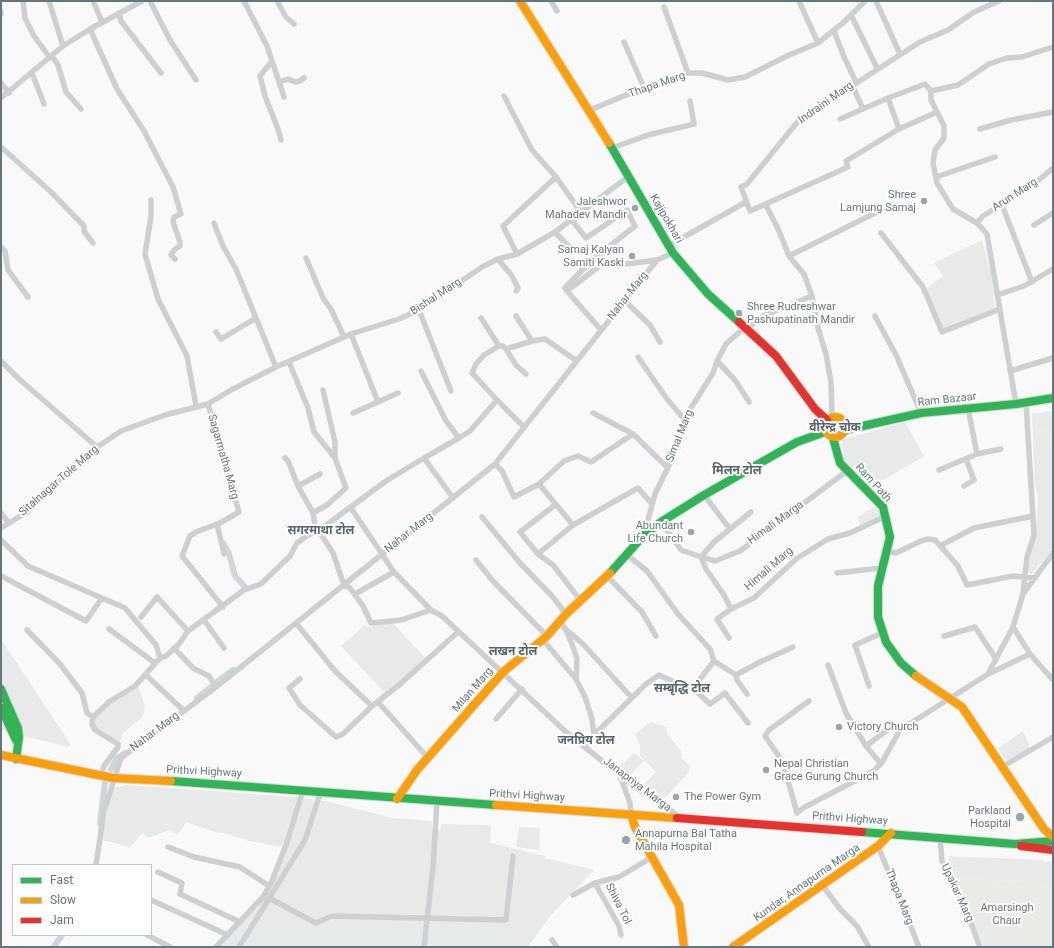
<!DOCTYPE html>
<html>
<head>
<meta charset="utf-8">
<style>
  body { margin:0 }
  #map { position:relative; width:1054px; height:948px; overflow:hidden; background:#f9f9f9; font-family:Roboto,sans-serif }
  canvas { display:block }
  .frame { position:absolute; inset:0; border:2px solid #657683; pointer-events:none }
  .legend { position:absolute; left:12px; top:864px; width:140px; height:72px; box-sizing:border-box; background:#fff; border:1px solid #c1c8cd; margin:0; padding:5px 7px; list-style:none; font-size:12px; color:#657683 }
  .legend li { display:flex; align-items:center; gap:8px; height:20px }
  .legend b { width:20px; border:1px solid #c1c8cd }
</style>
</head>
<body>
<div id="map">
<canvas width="1054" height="948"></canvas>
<div class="frame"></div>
<ul class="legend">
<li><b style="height:5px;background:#30b455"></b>Fast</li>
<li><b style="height:5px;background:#ff9f0a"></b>Slow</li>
<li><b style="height:5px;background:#e5322d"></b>Jam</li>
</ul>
</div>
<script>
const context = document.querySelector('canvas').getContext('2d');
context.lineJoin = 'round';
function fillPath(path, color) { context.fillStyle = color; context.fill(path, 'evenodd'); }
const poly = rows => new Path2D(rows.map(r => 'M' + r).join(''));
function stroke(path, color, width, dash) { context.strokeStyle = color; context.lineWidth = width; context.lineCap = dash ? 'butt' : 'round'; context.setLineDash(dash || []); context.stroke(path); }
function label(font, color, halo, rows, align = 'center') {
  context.font = font + ' Roboto,"Noto Sans Devanagari",sans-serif'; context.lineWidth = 4; context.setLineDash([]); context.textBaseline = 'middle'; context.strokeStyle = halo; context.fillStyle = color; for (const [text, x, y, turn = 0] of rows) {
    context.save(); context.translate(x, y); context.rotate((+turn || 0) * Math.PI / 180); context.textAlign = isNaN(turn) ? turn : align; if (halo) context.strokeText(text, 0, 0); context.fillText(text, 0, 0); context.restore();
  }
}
fillPath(poly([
  [982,240,991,273,995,308,944,330,925,289,943,276,934,263],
  [1051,411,1053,419,1053,548,1031,575,1028,571,1037,517,1038,495,1035,487,1032,414],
  [905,422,924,456,870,488,846,465,841,440],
  [876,506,882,516,860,526,857,517],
  [390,622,395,625,426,659,385,693,341,646,365,625,369,627],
  [1,639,71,745,68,747,1,730],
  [138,686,145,706,144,713,140,719,122,734,120,742,99,731,94,724,95,719,105,708],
  [650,722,666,727,668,735,681,751,682,758,690,766,689,772,665,798,639,789,656,772,640,756,640,745,635,734],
  [1023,731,1030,748,1007,762,998,749],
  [634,753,644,761,627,778,617,769],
  [126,785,298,797,282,847,249,841,224,833,215,832,186,822,178,835,169,830,149,838,142,833,130,848,120,844,102,840,112,788],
  [303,798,325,801,393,818,432,821,432,828,440,830,441,824,491,825,490,843,545,856,545,858,594,870,550,916,528,947,219,947,258,907,279,872],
  [519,827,540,828,539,850,516,847],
  [949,856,1042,860,1045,863,1047,861,1053,862,1053,893,1046,885,1031,881,955,879,949,861]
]), '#e8e9e9');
fillPath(poly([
  [1049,425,1053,433,1053,449,1047,451,1038,430],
  [955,879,1031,881,1046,885,1053,893,1053,947,984,947]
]), '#e8ebe6');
stroke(poly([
  [223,543,229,554,235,576,245,587],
  [217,682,233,670],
  [197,698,211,687],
  [156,729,176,714],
  [111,769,117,758,125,753],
  [100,824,105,782],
  [54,947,62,935]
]), '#ced6d9', 6);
const fast = poly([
  [609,143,673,253,708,294,739,322],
  [845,430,921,413,1016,404,1053,398],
  [833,438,840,463,883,507,890,537,878,586,878,617,886,642,901,663,916,676],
  [610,573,644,535,661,522,704,495,797,442,825,432],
  [1,689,18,728,19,737,16,759],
  [1,708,16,740],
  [171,781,496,805],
  [862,832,1015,844,1053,841]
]);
const slow = poly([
  [520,1,609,143],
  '825 427a10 10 0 1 1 20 0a10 10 0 1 1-20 0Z',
  [916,676,962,707,1044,829,1053,837],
  [1,755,113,778,171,781],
  [397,799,417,770,503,672,547,636,566,614,610,573],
  [496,805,677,818],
  [631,814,635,827,679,905,684,947],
  [733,947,878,846,891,833]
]);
const jam = poly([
  [739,322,776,356,815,409,827,420],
  [677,818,862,832],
  [1021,846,1053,850]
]);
stroke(fast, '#d5d6d7', 10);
stroke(slow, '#d5d6d7', 10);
stroke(jam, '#d5d6d7', 10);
stroke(poly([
  [23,1,25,18,34,36,50,58],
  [49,1,63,46],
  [93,1,102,22],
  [150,1,170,40,196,80],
  [244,1,267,46,284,97],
  [277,1,286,17,294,24],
  [551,1,557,11],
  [799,1,818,43],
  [876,1,900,54],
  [999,1,974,12,948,30,920,42,799,120,747,184,741,187,750,211,848,167,846,161,899,129,888,98,925,84,931,91,931,100,944,126,944,138,935,150,933,163,937,183,953,209,977,223,987,234,1016,404],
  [664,7,688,73],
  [1,12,1,14],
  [119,13,121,21,161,73],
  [851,15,877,68],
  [90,29,117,89,144,131,173,187,181,214,174,217,173,222,180,242,180,246,174,250,171,255,175,259],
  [834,31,844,57,856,82],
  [624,42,645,90],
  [52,56,58,65,66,92,81,109],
  [272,61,260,76,265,96,278,129,281,140],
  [32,73,44,104],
  [279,82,288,79,295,82,300,81,304,78],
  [1,83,9,93],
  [852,85,863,109],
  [931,91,958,85,989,64,1007,58,1022,57,1053,47],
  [504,96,532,150,556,177,581,212],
  [1,98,63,46,90,29,142,1],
  [590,110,626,95,688,73,702,73,728,80,745,77,787,56,818,43,844,22,865,1],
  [840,119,888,98],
  [899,129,937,112],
  [980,129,1011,120,1053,112],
  [1,147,50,191,84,226,84,231,93,243],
  [612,148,648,135,694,124,690,101],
  [936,177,995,157],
  [151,200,151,217,145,254,158,299,187,356,196,406],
  [766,205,779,231,789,256,804,274,812,296,818,328,826,354,831,382,832,414,834,417],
  [1002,205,1032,282],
  [214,223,223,246,236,269,276,367],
  [977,223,983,216,1033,185,1053,168],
  [1034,225,1053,213],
  [555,232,574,252],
  [881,233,923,287,942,332,1000,309],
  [668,246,746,202],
  [1,247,5,251,8,270,28,297],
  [517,254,503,226,556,177],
  [789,256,875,213],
  [306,258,323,298,332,311,344,337],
  [498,259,512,276,518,288,516,291],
  [619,265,657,260],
  [598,267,567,291,601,330],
  [567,291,565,288,592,260,635,226,627,210,586,238,571,219],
  [997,295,1024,286,1053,269],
  [625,301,650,325,660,342],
  [419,310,451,391],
  [516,316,532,341],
  [875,316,896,355,921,413],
  [481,318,499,346,503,346,506,349],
  [747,329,765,315,812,296],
  [216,332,221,339,256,318],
  [351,334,378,402,398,393],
  [638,357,667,399,684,419],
  [1,361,18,378,97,447],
  [717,361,735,380,749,402],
  [289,362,308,408,314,432,335,458,346,488,327,505,313,513,315,525,333,553,344,585],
  [421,371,446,421,459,438,424,458],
  [1010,371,1053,358],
  [526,374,516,365,506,349,532,341,545,339,577,361],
  [323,390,335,442,335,457],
  [497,400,472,373,476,364,484,355,499,346],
  [208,404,239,512,220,523,196,532,190,536,182,556,223,607],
  [968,408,977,454,1001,449],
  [353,413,378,402],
  [593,413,633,434,667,467],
  [459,438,470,431,497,400,524,427],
  [285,458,288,461,298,486,313,513],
  [495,464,502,471,514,497,539,484,564,461,578,456,591,462,633,434],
  [939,470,977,454],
  [298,486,320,474],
  [964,486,974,480,966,459],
  [704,495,730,529,751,512],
  [555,505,520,532,538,554,553,565,581,601],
  [351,508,394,572,355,594],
  [1,513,9,523],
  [482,517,520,563,552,596,566,614],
  [661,522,681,550,701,557,706,569,724,595,731,609],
  [217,524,224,554],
  [573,525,638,488,652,504],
  [1,528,27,512,73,466,97,447,121,431,165,415,208,404,231,390,276,367,351,334,399,319,419,310,482,267,498,259,517,254,555,232,629,176],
  [730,529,714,542,701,557,715,561,740,551,847,471],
  [644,535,655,494,678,447,684,419,713,373,717,361,726,344,745,327],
  [1,540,28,566,125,608,156,645,160,658],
  [940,546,974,528,1033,516],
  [887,551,896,553,921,541,928,539,935,540,958,566,967,585,1013,576,1035,578],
  [538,554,573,525,539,484],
  [626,554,647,571,678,614,710,649,714,661,693,688],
  [476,560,492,580,547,636],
  [394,572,431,610],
  [837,573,881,568],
  [1,576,86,621,102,598],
  [607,576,642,612,656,636],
  [344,585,350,588,363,606,371,623,401,620,431,610,442,616,566,732,636,788,664,805,679,817],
  [1023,594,1053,553],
  [141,617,157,597,188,631],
  [204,620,224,648],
  [560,622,566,630,572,644,577,659,576,679,585,697,592,719,594,735,584,745],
  [296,623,335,671,372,706],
  [1013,627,1030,654,1053,680],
  [109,629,155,663],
  [27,630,60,664,82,693,87,713,93,717],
  [568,631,583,644,632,698],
  [944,636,975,627,996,659],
  [729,638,717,619,731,609,754,598,796,559,828,539,850,533,886,516],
  [543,640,576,679],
  [174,648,193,668,209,676,216,687],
  [714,661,736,675],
  [828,665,846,713,866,746,881,764],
  [988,674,1030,654],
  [146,675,183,710],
  [736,675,760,662,793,647],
  [736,675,737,680,747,694],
  [300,679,289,688,300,705,336,737,343,734,372,706,399,685,458,632],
  [869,686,855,645,882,633],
  [809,701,769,730,765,736,780,758,785,770,797,813,803,808,872,772,881,764,900,730,988,674,1013,627,1023,594,1027,557,1034,535,1026,402],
  [378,702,428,758],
  [496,719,522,689],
  [594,735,646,684,659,675,679,684,693,688,710,704,725,693,748,723],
  [866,746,890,728,896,727,900,730],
  [1002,767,1053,737],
  [101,775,104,766,118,747,118,744,95,730,92,724,93,717,109,702,135,686,160,658,166,656,179,644,188,631,244,590,261,584,290,556,297,543,308,535,318,531,386,481,424,458,453,498],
  [620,776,630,803,631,814],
  [940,837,942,861,966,910,980,947],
  [878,846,919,947],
  [168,847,194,857,240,867,269,886],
  [96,865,104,811,121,758,216,687,495,464,657,260,673,253],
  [158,872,182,883,180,894,240,922],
  [595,883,619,926,621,935],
  [823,886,840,909,857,926,869,947],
  [573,895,595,883,619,877,652,857],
  [269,898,316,923,332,916,506,920,513,856],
  [151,900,228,935],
  [147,935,170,947],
  [552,940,557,947],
  [216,947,263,897,272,881,286,845,303,790],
  [239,947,305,840,321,791],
  [424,947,433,867,437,801]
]), '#cecfd0', 5.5);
stroke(fast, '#30b455', 8);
stroke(slow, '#ff9f0a', 8);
stroke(jam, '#e5322d', 8);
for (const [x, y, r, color] of [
  [924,201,4,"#99a4ac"],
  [635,208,4,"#99a4ac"],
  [632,256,4,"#99a4ac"],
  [739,313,4,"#99a4ac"],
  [691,532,4,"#99a4ac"],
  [839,727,4,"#99a4ac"],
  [766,770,4,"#99a4ac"],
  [676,797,4,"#99a4ac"],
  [1020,817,5,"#99a4ac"],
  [626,840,5,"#99a4ac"]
]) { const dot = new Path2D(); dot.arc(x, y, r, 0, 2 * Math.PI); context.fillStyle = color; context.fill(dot); stroke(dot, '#fff', 1.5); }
label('11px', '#657683', '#fff', [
  ["Thapa Marg",657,85,-19],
  ["Indraini Marg",826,103,-35],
  ["Arun Marg",1015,195,-33],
  ["Kajipokhari",666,219,60],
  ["Nahar Marg",628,296,-52],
  ["Bishal Marg",436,297,-33],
  ["Ram Bazaar",947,400,-6],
  ["Simal Marg",680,436,-68],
  ["Sagarmatha Marg",223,457,74],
  ["Sitalnagar Tole Marg",59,481,-41],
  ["Ram Path",873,483,48],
  ["Himali Marga",776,523,-36],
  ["Nahar Marg",409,533,-38],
  ["Himali Marg",769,569,-41],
  ["Milan Marg",473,690,-49],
  ["Nahar Marg",155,732,-37],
  ["Prithvi Highway",204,772,3],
  ["Janapriya Marga",637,785,37],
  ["Prithvi Highway",527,796,3],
  ["Prithvi Highway",850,819,4],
  ["Kundar, Annapurna Marga",807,883,-35],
  ["Upakar Marg",957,893,65],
  ["Thapa Marg",899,897,68],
  ["Shiva Tol",618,904,63]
]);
label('11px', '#657683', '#fff', [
  ["Shree",916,195],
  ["Lamjung Samaj",916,208],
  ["Jaleshwor",627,202],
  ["Mahadev Mandir",627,215],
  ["Samaj Kalyan",624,250],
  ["Samiti Kaski",624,263],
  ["Shree Rudreshwar",747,307,"left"],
  ["Pashupatinath Mandir",747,320,"left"],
  ["Abundant",683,526],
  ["Life Church",683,539],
  ["Victory Church",847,727,"left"],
  ["Nepal Christian",774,764,"left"],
  ["Grace Gurung Church",774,777,"left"],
  ["The Power Gym",684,797,"left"],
  ["Parkland",1011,811],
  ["Hospital",1011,824],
  ["Annapurna Bal Tatha",635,834,"left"],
  ["Mahila Hospital",635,847,"left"]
], 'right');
label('11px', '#687a64', '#fff', [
  ["Amarsingh",1007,908],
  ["Chaur",1007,921]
]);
label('bold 12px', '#57646e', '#fff', [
  ["वीरेन्द्र चोक",835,428],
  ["मिलन टोल",737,471],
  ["सगरमाथा टोल",321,531],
  ["लखन टोल",513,652],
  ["सम्बृद्धि टोल",682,689],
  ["जनप्रिय टोल",586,741]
]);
</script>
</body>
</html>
